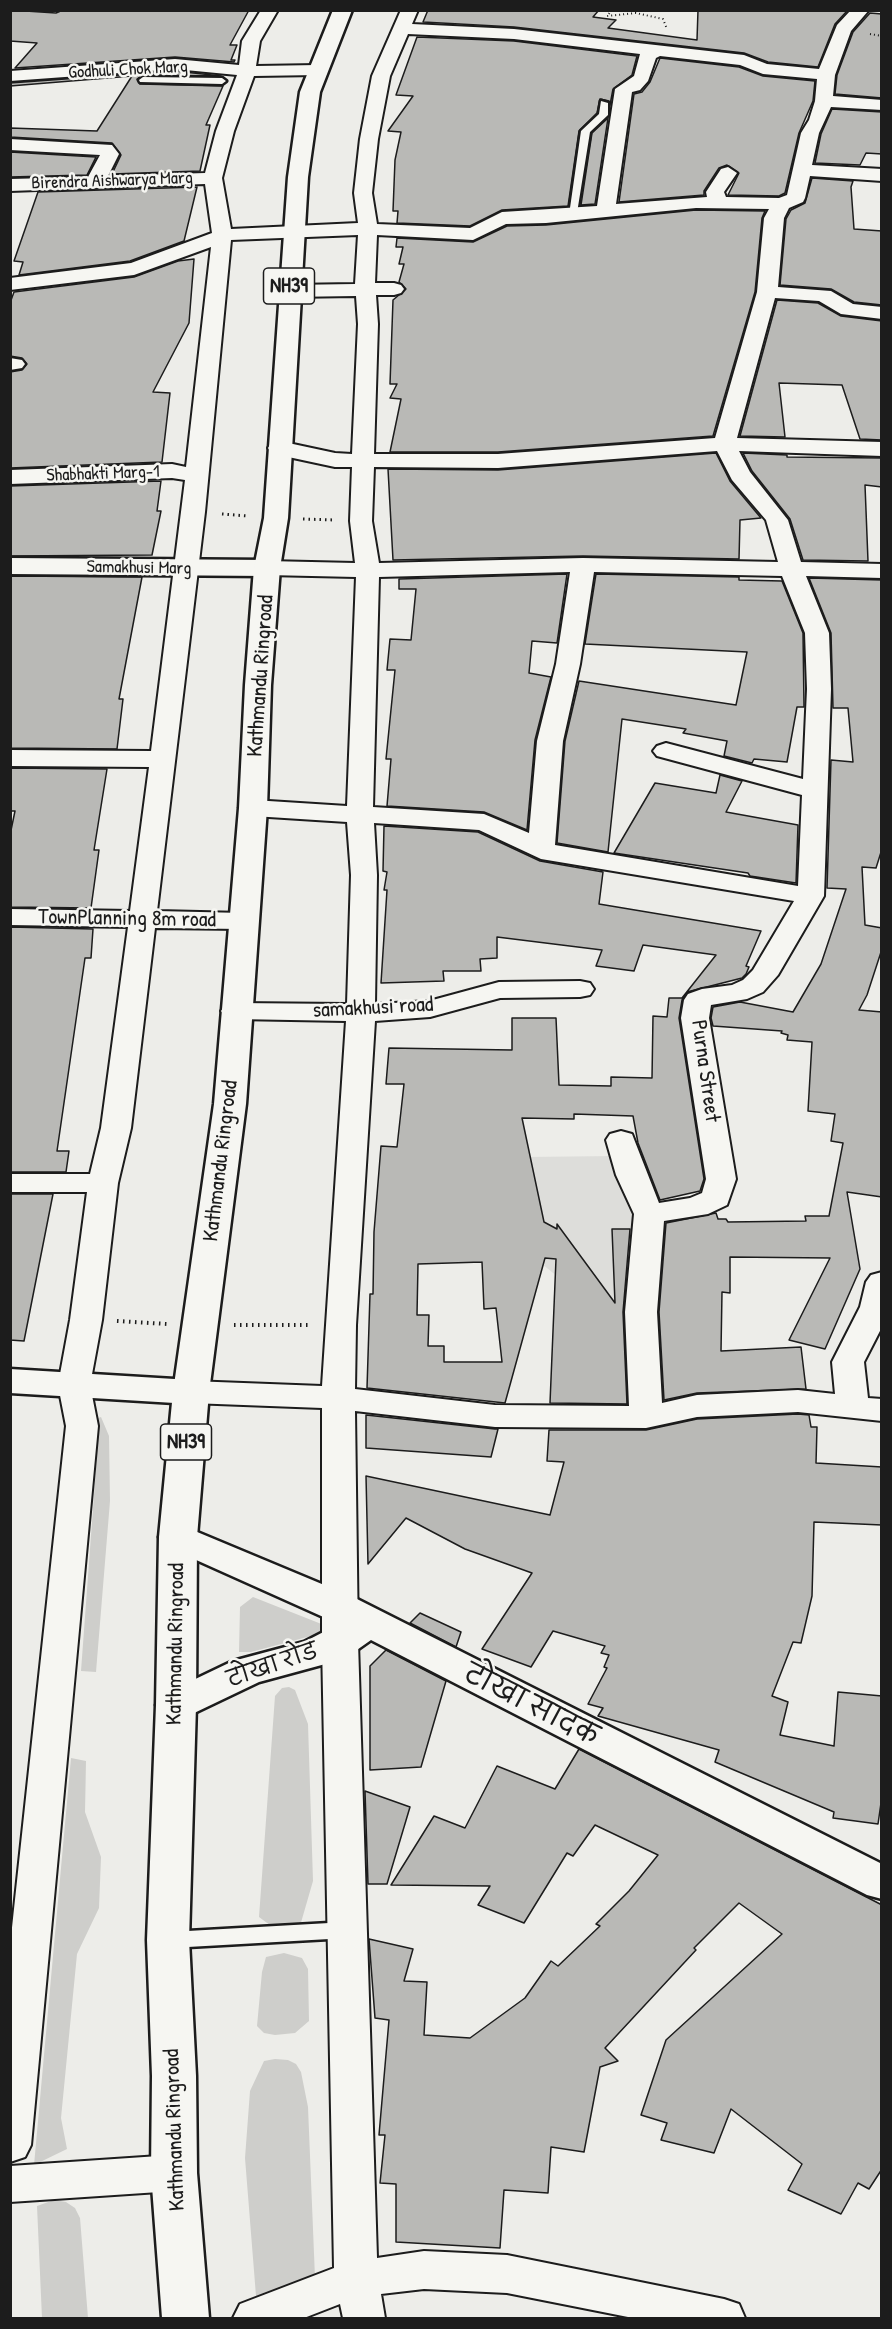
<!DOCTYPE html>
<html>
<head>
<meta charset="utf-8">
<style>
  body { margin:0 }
  #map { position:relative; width:892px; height:2329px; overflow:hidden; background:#edede9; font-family:"Patrick Hand",sans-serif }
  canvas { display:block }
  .frame { position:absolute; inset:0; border:12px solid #1c1c1c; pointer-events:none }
</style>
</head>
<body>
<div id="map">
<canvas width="892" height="2329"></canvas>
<div class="frame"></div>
</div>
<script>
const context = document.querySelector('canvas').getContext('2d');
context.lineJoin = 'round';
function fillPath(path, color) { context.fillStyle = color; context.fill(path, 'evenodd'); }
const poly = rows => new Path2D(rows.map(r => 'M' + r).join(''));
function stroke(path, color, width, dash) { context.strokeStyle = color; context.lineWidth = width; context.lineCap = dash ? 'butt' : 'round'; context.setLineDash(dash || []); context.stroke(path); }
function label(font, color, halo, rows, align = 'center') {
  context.font = font + ' "Patrick Hand","Playpen Sans Deva",sans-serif'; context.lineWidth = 5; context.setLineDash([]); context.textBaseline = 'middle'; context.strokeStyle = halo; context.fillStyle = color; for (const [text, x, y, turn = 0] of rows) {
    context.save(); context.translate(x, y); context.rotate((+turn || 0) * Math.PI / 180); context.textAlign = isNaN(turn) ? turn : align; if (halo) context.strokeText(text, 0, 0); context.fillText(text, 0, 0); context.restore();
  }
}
fillPath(poly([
  [616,1156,643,1241,642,1413,575,1416,569,1286,536,1259,525,1157]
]), '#ddddda');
fillPath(poly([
  [101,1417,109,1436,110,1501,96,1672,81,1671,97,1454,97,1438,93,1420],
  [253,1597,329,1627,311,1636,251,1652,239,1652,240,1607],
  [289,1687,295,1690,308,1724,313,1881,300,1926,278,1931,259,1917,275,1696,282,1688],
  [71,1758,86,1761,85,1812,101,1857,99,1908,77,1954,61,2118,67,2149,34,2165],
  [284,1953,302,1958,308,1969,309,2021,295,2033,275,2035,264,2033,257,2026,262,1972,266,1957],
  [275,2059,288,2060,296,2064,301,2072,308,2107,315,2278,256,2296,245,2158,250,2091,264,2061],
  [54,2200,66,2202,75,2208,80,2218,88,2318,42,2318,37,2206]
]), '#cececb');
const building = poly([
  [10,10,56,13,63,10,249,10,230,45,237,45,231,60,235,60,234,62,175,57,15,68,37,43,10,41,10,10],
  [428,10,599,10,593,17,616,20,608,28,697,40,698,10,847,11,835,24,818,67,768,62,744,53,514,27,423,22,428,10],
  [870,13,882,14,882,98,835,94,837,75,853,32,870,13],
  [417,37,514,41,637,56,632,75,613,89,610,105,609,101,600,99,597,113,579,131,568,206,502,210,470,226,397,223,398,211,393,211,395,160,401,132,388,131,413,96,396,95,417,37],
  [660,58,739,67,763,76,815,81,813,101,799,133,785,193,779,196,728,195,739,173,727,165,719,168,704,191,704,195,619,202,634,94,642,92,650,82,660,58],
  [175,71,221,76,143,75,137,79,140,84,223,86,206,125,210,125,200,171,112,174,121,155,112,143,10,137,10,128,97,131,132,76,10,86,10,83,175,71],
  [832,109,882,112,882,154,866,153,860,165,815,163,821,134,832,109],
  [608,118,595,204,581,205,592,133,608,118],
  [10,152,96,157,87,175,10,177,10,152],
  [812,178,853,181,851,187,854,229,882,231,882,305,854,302,831,289,780,285,786,219,791,210,805,203,812,178],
  [197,187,184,241,130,261,19,275,23,262,14,261,38,192,197,187],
  [696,210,765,211,762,218,755,292,713,436,498,452,390,452,401,399,390,398,397,384,390,384,393,300,406,289,399,282,404,264,399,264,403,247,396,247,397,238,473,242,507,226,546,225,696,210],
  [194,259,189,323,153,392,170,393,162,462,10,468,10,372,22,370,27,364,22,358,10,356,10,303,14,292,134,277,178,261,194,259],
  [777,300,818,303,841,316,882,321,882,440,860,439,842,385,779,383,785,437,740,436,777,300],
  [716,453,730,481,761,518,740,520,739,559,583,556,393,560,388,469,498,470,716,453],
  [743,453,787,455,787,457,882,458,882,487,865,485,868,561,803,560,790,519,752,471,743,453],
  [161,481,157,511,161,511,152,555,10,556,10,486,161,481],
  [567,574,557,643,532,641,529,673,551,677,535,740,527,830,484,812,387,806,391,759,386,759,395,670,387,670,390,639,411,640,416,589,399,589,399,579,567,574],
  [596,574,739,577,739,580,782,581,803,633,804,707,797,707,787,762,754,759,752,763,724,756,727,741,683,733,686,729,622,719,608,852,557,843,565,741,579,681,736,705,747,652,585,644,596,574],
  [10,576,142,577,119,699,123,699,117,749,10,748,10,576],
  [809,578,882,580,882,849,876,868,862,867,865,925,882,928,882,949,867,995,859,1010,882,1012,882,1197,847,1192,860,1269,825,1349,789,1340,830,1258,730,1257,730,1293,722,1292,721,1351,801,1347,806,1389,697,1393,664,1400,659,1312,666,1223,716,1213,718,1219,726,1219,728,1222,806,1221,805,1216,829,1216,843,1143,831,1141,835,1114,808,1111,812,1042,787,1040,788,1035,781,1033,782,1031,713,1026,711,1018,713,1007,740,1002,793,1012,821,964,846,889,827,888,831,760,853,762,848,708,833,708,831,633,809,578],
  [10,768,107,769,94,850,99,850,91,908,10,907,10,835,15,811,10,811,10,768],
  [720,775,742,781,726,812,798,825,796,883,750,876,748,873,614,853,655,783,716,793,720,775],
  [384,826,478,832,540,861,603,872,599,904,761,931,746,966,749,967,746,974,742,978,687,992,682,1000,679,1018,704,1179,700,1191,660,1200,638,1143,633,1116,574,1114,574,1119,522,1118,544,1222,557,1229,557,1224,615,1303,612,1229,630,1229,623,1312,627,1404,550,1403,556,1259,545,1258,505,1403,367,1388,370,1294,373,1294,374,1232,381,1146,397,1147,404,1084,386,1084,389,1048,512,1050,512,1018,556,1018,559,1085,611,1086,611,1077,652,1078,653,1016,667,1017,669,998,682,998,716,955,643,945,634,971,596,966,602,950,497,937,497,958,480,959,481,971,443,971,444,981,381,983,387,890,384,890,387,872,383,871,384,826],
  [482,1262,484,1309,496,1308,502,1362,444,1362,444,1346,428,1346,429,1315,417,1315,418,1264,482,1262],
  [10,927,93,929,91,958,85,958,57,1151,69,1151,66,1172,10,1172,10,927],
  [10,1194,53,1194,24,1341,10,1340,10,1194],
  [798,1414,809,1415,811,1427,817,1427,816,1463,882,1467,882,1525,814,1522,812,1596,801,1643,793,1642,772,1696,788,1702,780,1735,834,1746,838,1692,882,1696,882,1796,878,1824,833,1818,834,1812,715,1762,719,1750,598,1716,603,1708,588,1704,607,1668,604,1667,609,1655,601,1653,605,1646,553,1631,531,1667,482,1649,532,1573,465,1549,406,1518,368,1564,366,1476,550,1515,564,1462,547,1461,549,1430,646,1430,697,1419,798,1414],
  [366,1415,495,1429,498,1429,491,1457,366,1448,366,1415],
  [420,1613,461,1632,456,1647,410,1623,420,1613],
  [386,1650,446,1681,421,1767,370,1770,370,1666,386,1650],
  [579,1749,882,1905,882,2169,869,2189,858,2183,841,2214,788,2190,802,2164,731,2109,714,2153,661,2140,667,2123,641,2115,666,2040,782,1934,739,1903,694,1948,696,1950,605,2048,618,2061,600,2067,584,2152,551,2147,548,2193,504,2190,500,2248,396,2242,396,2184,380,2183,385,2135,379,2135,389,2020,375,2018,369,1939,413,1949,404,1981,427,1982,424,2035,470,2038,525,1998,551,1961,558,1966,600,1926,596,1924,629,1891,658,1855,595,1825,573,1856,567,1853,524,1923,478,1905,490,1886,391,1885,434,1816,465,1828,497,1766,555,1789,579,1749],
  [365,1791,410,1807,387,1884,368,1884,365,1791]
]);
fillPath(building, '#b9b9b6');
stroke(building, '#1c1c1c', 1.5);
const service = poly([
  [143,77,222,78,226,81,222,84,140,82,139,80,143,77],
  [601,101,608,103,608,115,590,132,577,213,569,215,581,131,599,114,601,101],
  [347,1922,354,1925,357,1930,354,1935,347,1938,170,1948,163,1945,160,1940,163,1935,170,1932,347,1922]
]);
const minor = poly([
  [261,10,278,10,260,41,256,66,318,65,327,70,318,75,254,76,234,131,222,178,231,229,358,223,354,193,360,139,372,76,401,10,418,10,412,24,514,29,744,55,767,64,819,69,837,25,851,10,869,10,851,31,835,75,833,96,882,100,882,110,831,107,819,133,812,165,882,169,882,181,810,176,805,198,803,202,789,208,784,218,778,287,831,291,853,304,882,307,882,319,841,314,819,301,775,298,737,438,882,442,882,456,739,451,750,472,788,520,801,562,882,564,882,578,806,576,829,633,831,689,824,896,778,975,763,992,747,999,711,1005,709,1018,736,1179,727,1205,708,1214,664,1221,657,1312,662,1403,697,1395,798,1390,835,1394,832,1362,860,1307,866,1282,871,1275,882,1272,882,1327,864,1362,868,1398,882,1399,882,1421,798,1412,697,1417,646,1428,495,1427,355,1411,358,1642,377,2258,424,2251,507,2255,724,2299,739,2304,745,2318,633,2318,507,2293,424,2289,381,2294,385,2318,343,2318,340,2304,304,2318,233,2318,240,2304,334,2268,322,1642,322,1408,191,1403,179,1400,175,1392,179,1384,191,1381,322,1386,346,1021,235,1019,225,1017,221,1011,225,1005,235,1003,347,1004,351,875,347,822,253,816,244,814,240,808,244,802,253,800,347,806,356,577,267,575,259,573,255,568,259,563,267,561,355,563,350,521,352,467,335,467,279,455,271,453,268,448,271,443,279,441,335,453,352,454,358,324,356,296,289,297,282,295,279,291,282,287,289,285,355,284,358,235,231,240,205,512,157,911,243,913,253,915,257,921,253,927,243,929,155,928,131,1128,118,1183,102,1320,90,1385,98,1426,31,2145,25,2157,10,2162,10,1946,66,1426,58,1385,70,1320,87,1192,10,1192,10,1174,90,1174,101,1128,128,927,10,925,10,909,130,911,149,767,10,766,10,750,151,751,185,480,172,478,10,484,10,470,172,464,186,467,211,247,134,275,10,290,10,278,131,263,212,233,205,184,10,191,10,179,88,177,100,155,10,150,10,139,112,145,119,154,108,176,205,173,216,131,237,75,175,69,10,81,10,71,175,59,239,65,242,41,261,10],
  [408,34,514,39,640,54,634,76,615,89,597,206,502,212,470,228,377,224,372,193,378,139,390,76,408,34],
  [660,56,740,65,763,74,817,79,815,101,809,120,801,133,787,195,779,198,726,197,724,192,737,173,728,167,721,169,706,192,707,197,616,204,632,92,640,90,648,81,656,58,660,56],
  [696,208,769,209,764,218,757,292,715,438,498,454,374,454,378,324,376,295,394,295,401,293,404,289,401,285,394,283,375,283,377,235,473,240,506,224,546,223,696,208],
  [717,451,732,480,766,520,778,562,583,558,379,563,372,521,374,467,498,468,717,451],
  [570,572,556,664,537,741,529,833,484,814,373,807,379,577,570,572],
  [594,572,782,576,805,633,807,689,803,779,666,743,657,746,653,751,657,756,802,795,798,886,555,845,563,741,580,664,594,572],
  [374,823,479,830,541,859,794,901,753,970,743,980,732,985,702,989,688,994,684,1000,681,1018,706,1179,702,1193,690,1198,659,1203,632,1134,621,1131,610,1134,606,1140,616,1175,634,1214,625,1312,629,1406,495,1405,355,1389,356,1325,375,1021,430,1017,500,998,580,997,590,995,594,989,590,983,580,981,499,982,429,1001,375,1004,377,875,374,823],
  [10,358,22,360,25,364,22,368,10,370,10,358],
  [174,2155,189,2161,195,2173,189,2185,174,2191,10,2202,10,2166,174,2155]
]);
const tertiary = poly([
  [10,1369,191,1380,204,1384,209,1392,204,1400,191,1404,10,1393,10,1369]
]);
const secondary = poly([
  [10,558,267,560,276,563,280,568,276,573,267,576,10,574,10,558],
  [178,1524,353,1597,882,1864,882,1899,867,1895,371,1640,354,1652,329,1663,259,1682,190,1715,176,1720,162,1715,156,1705,162,1695,233,1661,304,1642,339,1624,165,1546,159,1537,165,1528,178,1524]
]);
const trunk = poly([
  [333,10,352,10,320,92,308,177,288,518,280,568,271,685,267,808,246,1104,209,1392,197,1537,196,1705,189,1940,196,2076,197,2173,209,2318,162,2318,151,2173,152,2076,147,1940,156,1705,159,1537,173,1392,214,1104,239,808,245,685,254,568,264,518,288,177,300,92,333,10]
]);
stroke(service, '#1c1c1c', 5);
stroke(minor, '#1c1c1c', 4);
stroke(tertiary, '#1c1c1c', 5);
stroke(secondary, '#1c1c1c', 5);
stroke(trunk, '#1c1c1c', 5);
stroke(poly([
  [612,10,607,16,636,13,663,19,667,29],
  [870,34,882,36]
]), '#1c1c1c', 2, [1, 3]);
stroke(poly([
  [222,514,248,516],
  [303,519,335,520]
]), '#1c1c1c', 3, [1.5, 4]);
stroke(poly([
  [117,1321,167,1324],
  [234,1325,310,1325]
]), '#1c1c1c', 4, [1.5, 4.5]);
fillPath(service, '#f6f6f2');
fillPath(minor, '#f6f6f2');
fillPath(tertiary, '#f6f6f2');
fillPath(secondary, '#f6f6f2');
fillPath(trunk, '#f6f6f2');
label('18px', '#1c1c1c', '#f6f6f2', [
  ["Godhuli Chok Marg",128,70,-3],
  ["Birendra Aishwarya Marg",112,181,-2],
  ["Shabhakti Marg-1",103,474,-2],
  ["Samakhusi Marg",139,568,1]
]);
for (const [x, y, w] of [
  [289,286,51],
  [186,1442,51]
]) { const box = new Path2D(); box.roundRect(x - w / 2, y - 18, w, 36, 4.5); context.fillStyle = '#f6f6f2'; context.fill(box); stroke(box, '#1c1c1c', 1.5); }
label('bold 21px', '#1c1c1c', null, [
  ["NH39",289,286],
  ["NH39",186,1442]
]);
label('22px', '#1c1c1c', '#f6f6f2', [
  ["Kathmandu Ringroad",261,676,-86],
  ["TownPlanning 8m road",127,919,1],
  ["samakhusi road",373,1008,-3],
  ["Purna Street",705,1071,82],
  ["Kathmandu Ringroad",221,1161,-83],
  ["Kathmandu Ringroad",176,1644,-89],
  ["टोखा रोड",273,1666,-19],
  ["Kathmandu Ringroad",175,2130,-92]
]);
label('27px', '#1c1c1c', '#f6f6f2', [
  ["टोखा सादक",531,1706,27]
]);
</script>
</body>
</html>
